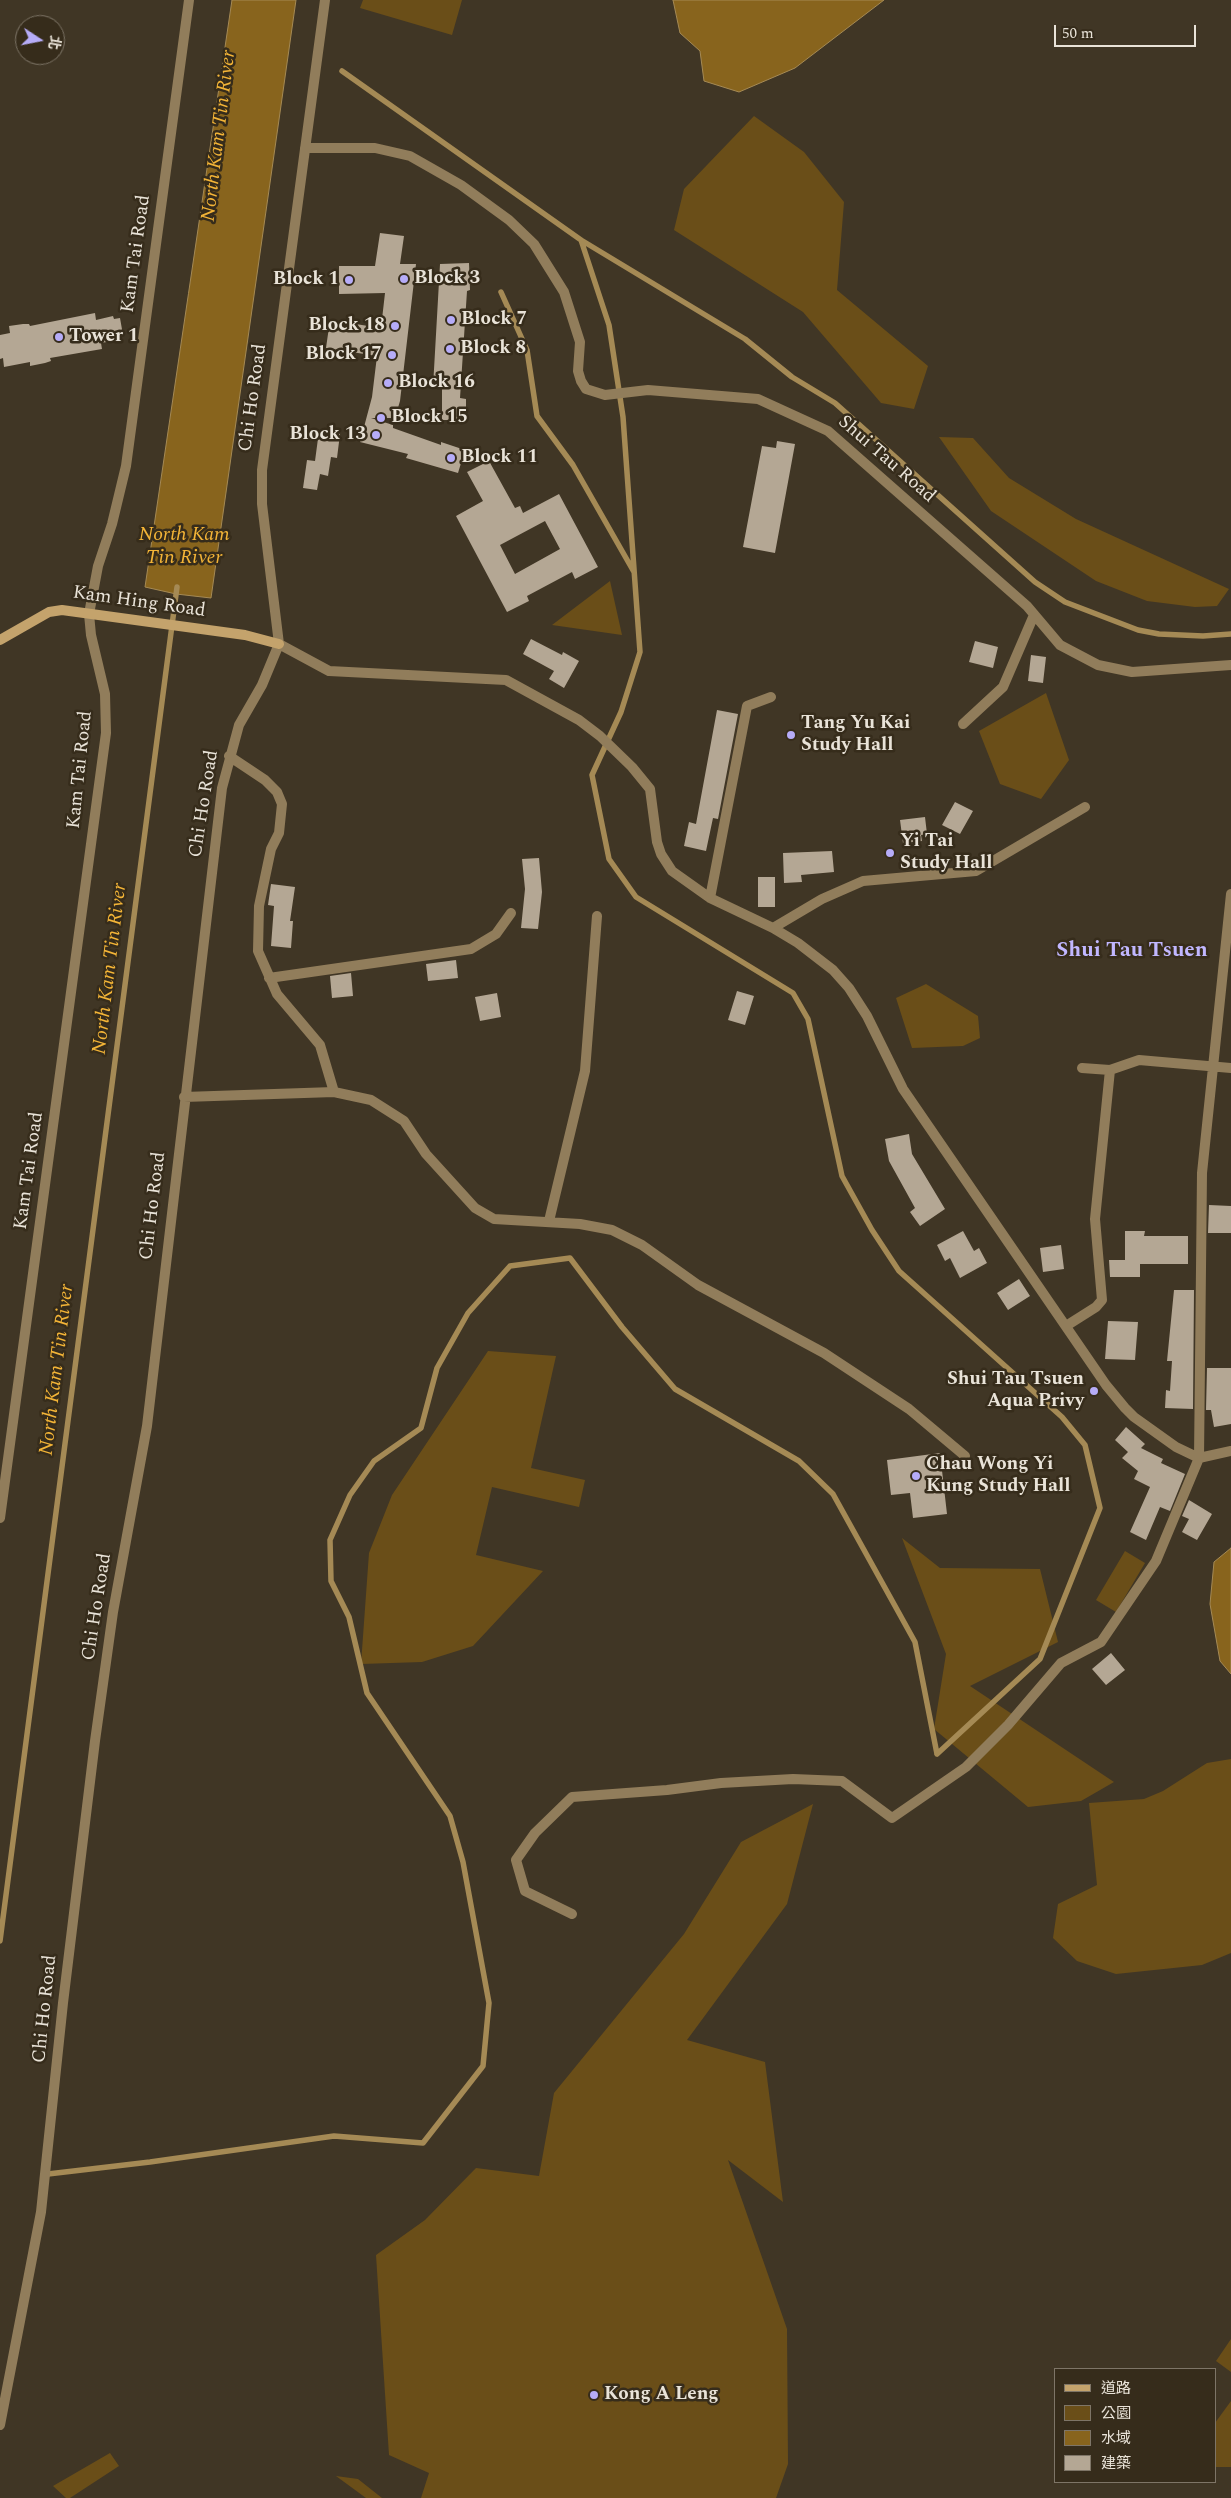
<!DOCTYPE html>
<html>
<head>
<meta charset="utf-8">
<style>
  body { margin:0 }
  #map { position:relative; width:1231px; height:2498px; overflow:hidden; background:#403625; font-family:Spectral,"Noto Sans TC",serif }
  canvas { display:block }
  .legend { position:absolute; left:1054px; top:2368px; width:162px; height:115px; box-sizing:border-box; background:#362c1b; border:1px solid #7e7567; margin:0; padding:6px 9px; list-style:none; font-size:15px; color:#e9e3d8 }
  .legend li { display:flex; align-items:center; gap:10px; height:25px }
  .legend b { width:25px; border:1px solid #7e7567 }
  .north { position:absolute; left:15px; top:15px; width:50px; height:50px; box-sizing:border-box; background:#362c1b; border:1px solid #7e7567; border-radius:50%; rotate:101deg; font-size:14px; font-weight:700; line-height:20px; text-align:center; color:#e9e3d8 }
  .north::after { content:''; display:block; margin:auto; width:18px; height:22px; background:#b6acf8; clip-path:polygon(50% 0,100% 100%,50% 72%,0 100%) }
  .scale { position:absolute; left:1054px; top:25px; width:142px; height:22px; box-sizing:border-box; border:2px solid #e9e3d8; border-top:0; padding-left:6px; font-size:15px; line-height:18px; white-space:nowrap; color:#e9e3d8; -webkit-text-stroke:4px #362c1b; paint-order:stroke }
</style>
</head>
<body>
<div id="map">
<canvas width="1231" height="2498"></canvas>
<ul class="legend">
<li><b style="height:6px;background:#c4a36c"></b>道路</li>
<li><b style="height:14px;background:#6a4e18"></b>公園</li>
<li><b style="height:14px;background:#88641d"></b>水域</li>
<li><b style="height:14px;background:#b4a794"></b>建築</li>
</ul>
<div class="north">北</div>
<div class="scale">50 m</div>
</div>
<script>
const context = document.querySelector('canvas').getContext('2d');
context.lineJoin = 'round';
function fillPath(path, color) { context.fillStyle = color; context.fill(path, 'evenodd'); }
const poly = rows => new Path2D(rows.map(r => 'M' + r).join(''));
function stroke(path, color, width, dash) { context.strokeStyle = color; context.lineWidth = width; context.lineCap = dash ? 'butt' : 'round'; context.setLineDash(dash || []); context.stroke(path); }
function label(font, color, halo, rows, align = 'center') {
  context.font = font + ' Spectral,serif'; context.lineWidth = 5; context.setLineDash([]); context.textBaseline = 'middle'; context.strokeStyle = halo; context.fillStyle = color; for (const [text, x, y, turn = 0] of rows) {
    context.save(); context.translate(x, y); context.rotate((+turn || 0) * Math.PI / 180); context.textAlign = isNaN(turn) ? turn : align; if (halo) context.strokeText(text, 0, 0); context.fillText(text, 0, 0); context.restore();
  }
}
fillPath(poly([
  [363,0,462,0,452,35,360,8],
  [754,116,804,152,844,202,837,290,928,366,914,409,881,403,803,312,674,230,684,189],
  [939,437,973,438,1009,478,1076,519,1229,589,1217,606,1195,607,1147,601,1096,581,991,511],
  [610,581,622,635,552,625],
  [1046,693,1069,760,1041,799,1000,784,979,731],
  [926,984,978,1016,980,1038,963,1046,912,1048,896,998],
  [488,1351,556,1356,531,1468,585,1480,579,1507,492,1487,476,1555,543,1571,473,1646,422,1662,361,1664,369,1553,392,1495],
  [902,1538,940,1568,1040,1569,1058,1642,970,1686,1114,1782,1081,1801,1028,1807,934,1729,946,1654],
  [1125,1551,1145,1563,1116,1612,1096,1600],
  [1231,1759,1231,1953,1202,1965,1116,1974,1077,1961,1053,1938,1058,1904,1097,1885,1089,1803,1144,1799,1163,1791,1207,1763],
  [813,1804,787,1904,687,2040,765,2062,783,2202,728,2160,787,2329,788,2464,776,2498,421,2498,429,2473,389,2455,376,2255,425,2220,476,2168,539,2176,554,2093,684,1934,741,1842],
  [1231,2339,1231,2372,1216,2361],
  [1231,2401,1231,2467,1215,2467,1215,2423],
  [110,2453,119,2466,70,2498,66,2498,53,2486],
  [336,2476,358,2479,382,2498,366,2498]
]), '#6a4e18');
const water = poly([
  [232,0,296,0,211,598,176,594,145,587,232,0],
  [673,0,884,0,795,68,739,92,704,81,700,51,680,33,673,0],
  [1231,1548,1231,1674,1220,1661,1210,1604,1214,1562,1231,1548]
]);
fillPath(water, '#88641d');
stroke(water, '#a58a55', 1);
stroke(poly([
  [342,71,581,240,745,339,792,377,835,403,1035,582,1065,602,1138,630,1159,634,1203,636,1231,634],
  [581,240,609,325,623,417,640,652,621,712,592,775,609,859,636,897,793,993,808,1019,842,1176,872,1230,899,1271,1062,1417,1085,1445,1100,1508,1040,1659,937,1754],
  [501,292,527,350,537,416,573,465,634,572],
  [0,1941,177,587],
  [48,2174,150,2162,334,2136,423,2143,483,2066,489,2003,463,1862,450,1816,367,1693,349,1617,331,1581,330,1540,350,1495,374,1461,421,1428,437,1368,468,1313,510,1266,570,1258,622,1327,675,1389,799,1461,833,1494,915,1642,937,1754]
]), '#a58a55', 5.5);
fillPath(poly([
  [380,233,404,236,400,264,416,264,400,401,395,418,371,418,393,425,393,428,441,445,441,442,465,450,458,473,406,458,408,454,360,442,372,397,377,356,326,348,330,320,381,328,385,293,339,294,339,266,375,266],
  [469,263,470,290,467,291,460,398,466,399,466,420,442,420,442,388,433,387,440,264],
  [95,313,96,320,113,316,114,319,120,318,123,335,117,336,118,340,101,343,102,349,50,358,51,361,45,363,30,366,30,362,4,367,3,358,0,359,0,335,10,333,9,326,23,324,29,324,30,326],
  [319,431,340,434,337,458,331,457,328,476,320,474,317,490,303,488,307,460,315,461],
  [777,441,795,444,775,553,743,547,762,446,776,448],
  [489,461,515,508,520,506,523,513,559,494,598,567,575,579,572,572,527,596,529,601,507,612,456,516,483,501,467,472],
  [545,521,560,549,515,574,500,545],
  [531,639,562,655,563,652,579,661,564,688,549,679,554,671,523,654],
  [975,641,998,647,993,668,969,662],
  [1031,655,1046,657,1043,683,1028,681],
  [717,710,738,714,718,819,713,818,706,851,684,846,689,822,696,824],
  [955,802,973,811,960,834,942,825],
  [925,817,927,834,921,835,922,841,903,843,900,820],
  [832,851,834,872,801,875,802,882,784,883,783,853],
  [539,858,542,892,538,929,521,928,525,889,522,859],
  [758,877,775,877,775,907,758,907],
  [271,884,295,887,290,921,293,921,291,948,271,946,274,906,268,905],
  [456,960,458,978,428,981,426,964],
  [351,973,353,996,332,998,330,976],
  [737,991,754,996,745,1025,728,1020],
  [497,993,501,1017,480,1021,475,997],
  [909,1134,912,1154,945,1209,920,1226,910,1212,915,1208,889,1161,885,1139],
  [1209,1205,1231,1206,1231,1233,1208,1233],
  [963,1231,974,1251,979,1248,987,1263,960,1278,950,1258,945,1261,937,1245],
  [1125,1231,1145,1231,1144,1236,1188,1236,1188,1264,1140,1264,1140,1277,1110,1277,1109,1260,1125,1260],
  [1061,1245,1064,1269,1043,1272,1040,1248],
  [1019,1279,1030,1296,1008,1310,997,1293],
  [1174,1290,1194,1290,1193,1409,1165,1408,1166,1390,1170,1391,1172,1361,1167,1361],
  [1108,1321,1138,1322,1135,1360,1105,1359],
  [1207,1368,1231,1368,1231,1424,1214,1427,1211,1410,1206,1410],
  [1126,1427,1145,1444,1141,1448,1163,1459,1161,1463,1185,1474,1170,1511,1160,1507,1146,1540,1130,1532,1150,1487,1134,1479,1138,1471,1122,1458,1128,1452,1115,1440],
  [940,1453,947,1514,913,1518,910,1493,891,1495,887,1460],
  [1189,1500,1212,1514,1197,1540,1182,1532,1189,1519,1182,1516],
  [1111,1653,1125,1670,1106,1685,1092,1669]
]), '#b4a794');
stroke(poly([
  [305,148,375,148,410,156,461,185,509,220,534,244,564,292,580,342,578,371,581,381,586,389,605,395,648,390,758,399,828,431,1027,606,1060,645,1098,665,1132,672,1231,665],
  [279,644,329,671,506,680,579,720,600,736,632,767,650,789,657,842,661,854,672,871,710,898,773,928,798,943,833,970,849,988,867,1016,903,1089,1106,1385,1125,1408,1134,1417,1176,1447,1199,1458,1231,1451],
  [963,724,1003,687,1034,615],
  [229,756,265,780,277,792,282,804,279,833,271,849,259,906,258,951,277,994,320,1045,334,1092],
  [710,898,747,706,771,697],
  [773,928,822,899,863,881,976,871,1085,807],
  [269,978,471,949,496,934,511,913],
  [1082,1068,1110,1070,1139,1060,1231,1068],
  [184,1097,334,1092,371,1100,404,1121,426,1154,475,1208,494,1219,580,1224,612,1230,642,1245,698,1285,824,1353,909,1409,965,1456],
  [549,1221,585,1071,597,916],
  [1066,1326,1096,1307,1102,1300,1095,1219,1110,1070],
  [0,1518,106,733,105,694,91,635,89,614,98,566,112,524,126,466,189,0],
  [572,1914,525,1891,516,1860,535,1833,572,1797,667,1790,721,1783,793,1779,842,1781,892,1818,966,1767,1008,1725,1061,1663,1101,1642,1156,1561,1199,1458,1202,1173,1231,894],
  [0,2425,41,2212,63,2003,95,1741,113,1612,147,1426,222,788,239,725,262,685,279,644,262,504,262,470,325,0]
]), '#917d5b', 10);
stroke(poly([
  [0,640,49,612,62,610,245,635,279,644]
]), '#c4a36c', 10);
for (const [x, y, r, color] of [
  [404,279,5,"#b6acf8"],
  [349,280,5,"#b6acf8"],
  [451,320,5,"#b6acf8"],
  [395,326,5,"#b6acf8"],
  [59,337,5,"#b6acf8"],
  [450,349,5,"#b6acf8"],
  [392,355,5,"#b6acf8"],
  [388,383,5,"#b6acf8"],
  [381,418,5,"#b6acf8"],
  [376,435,5,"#b6acf8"],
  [451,458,5,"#b6acf8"],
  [791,735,5,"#b6acf8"],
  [890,853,5,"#b6acf8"],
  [1094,1391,5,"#b6acf8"],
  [916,1476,5,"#b6acf8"],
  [594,2395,5,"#b6acf8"]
]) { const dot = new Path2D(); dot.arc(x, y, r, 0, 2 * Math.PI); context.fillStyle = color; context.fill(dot); stroke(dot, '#362c1b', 2); }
label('19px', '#e9e3d8', '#362c1b', [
  ["Kam Tai Road",137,254,-82],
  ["Chi Ho Road",254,398,-82],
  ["Shui Tau Road",886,460,41],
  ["Kam Hing Road",139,603,8],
  ["Kam Tai Road",81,770,-84],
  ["Chi Ho Road",205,804,-81],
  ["Kam Tai Road",30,1171,-82],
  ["Chi Ho Road",154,1206,-83],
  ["Chi Ho Road",98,1607,-81],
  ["Chi Ho Road",46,2009,-84]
]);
label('bold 19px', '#e9e3d8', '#362c1b', [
  ["Block 3",414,279],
  ["Block 1",339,280,"right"],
  ["Block 7",461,320],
  ["Block 18",385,326,"right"],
  ["Tower 1",69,337],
  ["Block 8",460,349],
  ["Block 17",382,355,"right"],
  ["Block 16",398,383],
  ["Block 15",391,418],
  ["Block 13",366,435,"right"],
  ["Block 11",461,458],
  ["Tang Yu Kai",801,724],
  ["Study Hall",801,746],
  ["Yi Tai",900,842],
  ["Study Hall",900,864],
  ["Shui Tau Tsuen",1084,1380,"right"],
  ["Aqua Privy",1084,1402,"right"],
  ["Chau Wong Yi",926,1465],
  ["Kung Study Hall",926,1487],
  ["Kong A Leng",604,2395]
], 'left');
label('italic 20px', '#f3b437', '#362c1b', [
  ["North Kam Tin River",220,136,-83],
  ["North Kam",184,536],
  ["Tin River",184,559],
  ["North Kam Tin River",111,969,-83],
  ["North Kam Tin River",58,1370,-83]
]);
label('bold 21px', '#c1b7ff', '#362c1b', [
  ["Shui Tau Tsuen",1132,952]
]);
</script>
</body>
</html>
